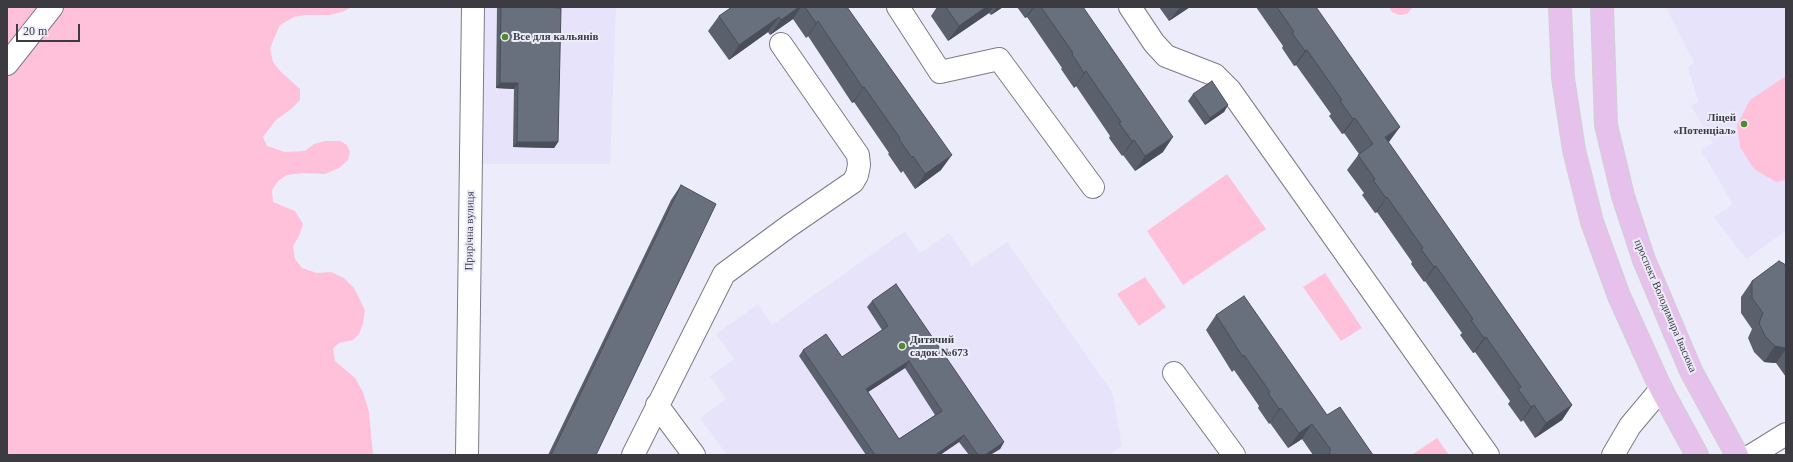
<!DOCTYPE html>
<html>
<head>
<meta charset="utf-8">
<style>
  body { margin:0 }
  #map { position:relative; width:1793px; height:462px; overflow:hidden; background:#edecfb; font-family:"Times New Roman",serif }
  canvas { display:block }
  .frame { position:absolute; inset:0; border:8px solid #3b3b41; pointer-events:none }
  .scale { position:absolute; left:16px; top:24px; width:64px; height:18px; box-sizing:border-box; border:2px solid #3b3b41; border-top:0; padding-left:5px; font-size:12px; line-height:14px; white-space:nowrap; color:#3b3b41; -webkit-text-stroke:3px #edecfb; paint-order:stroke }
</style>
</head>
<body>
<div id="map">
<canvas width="1793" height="462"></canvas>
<div class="frame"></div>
<div class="scale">20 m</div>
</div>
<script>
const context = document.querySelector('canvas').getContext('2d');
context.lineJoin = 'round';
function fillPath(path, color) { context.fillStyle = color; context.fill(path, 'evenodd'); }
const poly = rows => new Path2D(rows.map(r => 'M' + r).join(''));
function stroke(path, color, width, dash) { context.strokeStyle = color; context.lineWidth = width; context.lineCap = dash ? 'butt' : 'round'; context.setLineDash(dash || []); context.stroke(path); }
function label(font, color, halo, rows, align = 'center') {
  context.font = font + ' "Times New Roman",serif'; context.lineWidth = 4; context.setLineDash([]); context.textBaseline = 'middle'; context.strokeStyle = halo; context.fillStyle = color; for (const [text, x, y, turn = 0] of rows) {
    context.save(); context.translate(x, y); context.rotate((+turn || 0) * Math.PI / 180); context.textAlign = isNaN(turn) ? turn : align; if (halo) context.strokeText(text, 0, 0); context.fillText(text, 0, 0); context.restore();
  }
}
fillPath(poly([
  [480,7,616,7,610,164,478,164],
  [1666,7,1786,7,1786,231,1746,259,1714,217,1733,204,1701,150,1713,143,1691,106,1698,101,1688,67,1694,63],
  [905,231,920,253,949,233,972,266,1007,242,1112,392,1122,446,1109,455,727,455,700,418,726,399,710,376,734,359,716,334,758,304,772,325]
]), '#e6e3fa');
fillPath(poly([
  [7,7,352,7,342,12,329,15,305,15,294,17,280,25,270,48,273,62,280,71,300,89,300,100,291,109,276,120,263,137,267,146,285,152,305,151,314,144,325,141,340,141,347,145,350,152,348,160,339,168,325,174,302,173,287,175,278,181,272,190,273,202,295,211,303,224,300,234,293,246,295,259,302,268,317,273,331,272,344,278,354,288,365,310,363,324,359,334,353,340,339,343,333,348,335,361,355,378,363,392,369,412,373,455,7,455],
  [1389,7,1413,7,1407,14,1399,15,1392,12],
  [1786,76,1786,180,1776,182,1754,169,1740,147,1737,125,1750,100],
  [1227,174,1266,229,1183,285,1147,231],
  [1325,273,1362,328,1341,341,1303,287],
  [1145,277,1166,307,1139,326,1117,294],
  [1437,438,1449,455,1413,454]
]), '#ffc1d9');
const minor = poly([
  [898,7,940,72,999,59,1093,187],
  [1130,7,1154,43,1166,56,1215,75,1230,90,1488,455],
  [7,64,52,7],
  [1174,373,1234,455],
  [657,405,694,455],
  [467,455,473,7],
  [633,455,724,274,789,226,853,182,857,175,859,165,858,155,781,44],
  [1613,455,1630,426,1661,389],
  [1752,455,1786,434]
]);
const major = poly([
  [1560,7,1563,78,1574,150,1592,222,1619,296,1661,389,1697,455],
  [1602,7,1606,125,1623,196,1644,260,1691,371,1737,455]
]);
stroke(minor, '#7c7b89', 24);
stroke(major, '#d0d0d1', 24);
stroke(minor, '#fff', 22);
stroke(major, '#e6c1ec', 22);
fillPath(poly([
  [497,7,541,7,558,142,554,148,513,147,514,89,496,88],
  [732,7,847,7,941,170,915,189,903,171,901,173,888,154,889,153,854,102,852,103,808,36,806,38,793,19,770,35,768,32,729,60,708,31,719,16],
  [937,7,1003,7,991,15,989,13,948,41,931,16],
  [1017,7,1083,7,1163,152,1135,171,1123,155,1122,156,1109,138,1110,136,1076,86,1074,88,1061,69,1062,68,1027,17,1025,18],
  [1159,7,1190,7,1169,21],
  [1256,7,1316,7,1389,142,1388,142,1572,405,1562,420,1535,438,1523,420,1521,422,1508,404,1510,401,1475,352,1473,353,1460,335,1462,333,1425,281,1424,282,1411,264,1412,262,1377,212,1375,213,1362,195,1364,193,1347,170,1359,154,1344,133,1342,134,1329,116,1331,114,1296,65,1294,66,1282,48,1283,46],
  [1193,94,1228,105,1224,112,1205,125,1188,101],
  [681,185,596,455,548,455,671,200],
  [1786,265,1786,377,1776,363,1764,362,1754,352,1748,338,1752,329,1741,313,1741,297,1752,281],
  [872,301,1004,442,1000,449,990,455,969,455,959,442,940,455,866,455,799,356,803,350,842,357,882,330,867,307],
  [905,368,935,415,899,439,868,392],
  [1216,315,1327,415,1373,455,1313,455,1302,439,1288,448,1270,423,1269,424,1258,408,1259,406,1234,370,1232,372,1206,330]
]), '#5a606c');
fillPath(poly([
  [799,7,801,7,793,19,770,35,781,20],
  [986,7,993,7,989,13,948,41,959,26],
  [997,7,1003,7,991,15],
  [1033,7,1034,7,1027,17,1025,18],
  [1180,7,1190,7,1169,21],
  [779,17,768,32,729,60,739,45],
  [818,21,808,36,806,38,816,23],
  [1307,50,1296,65,1294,66,1305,51],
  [1086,71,1076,86,1074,88,1084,73],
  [500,83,518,83,514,89,496,88],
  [864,87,854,102,852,103,863,88],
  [1228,105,1224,112,1205,125,1210,118],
  [1355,118,1344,133,1342,134,1353,119],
  [1400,127,1389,142,1374,152,1385,137],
  [1173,137,1163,152,1135,171,1145,156],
  [1134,140,1123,155,1122,156,1132,141],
  [517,142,558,142,554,148,513,147],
  [952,155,941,170,915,189,925,174],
  [1387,197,1377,212,1375,213,1386,198],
  [1436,266,1425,281,1424,282,1434,267],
  [1486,337,1475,352,1473,353,1484,338],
  [1775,346,1786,348,1786,349,1776,363,1764,362],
  [909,361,905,368,862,396,866,389],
  [1534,405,1523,420,1521,422,1531,407],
  [1572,405,1562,420,1535,438,1546,423],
  [1281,408,1270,423,1269,424,1279,409],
  [1312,424,1302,439,1288,448,1299,433],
  [964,435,959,442,940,455,935,455],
  [1004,442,1000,449,990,455,985,455]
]), '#4a4e58');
const building = poly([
  [501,7,541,7,561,8,558,142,517,142,518,83,500,83,501,7],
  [732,7,799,7,781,20,779,17,739,45,719,16,732,7],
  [805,7,847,7,952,155,925,174,913,156,912,158,899,139,900,138,864,87,863,88,818,21,816,23,805,7],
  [946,7,986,7,959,26,946,7],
  [1041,7,1083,7,1173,137,1145,156,1134,140,1132,141,1119,123,1121,122,1086,71,1084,73,1072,54,1073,53,1041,7],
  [1277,7,1316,7,1400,127,1385,137,1572,405,1546,423,1534,405,1531,407,1518,389,1521,387,1486,337,1484,338,1471,320,1473,319,1436,266,1434,267,1421,249,1423,248,1387,197,1386,198,1373,180,1375,179,1358,155,1373,144,1355,118,1353,119,1340,101,1342,100,1307,50,1305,51,1292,33,1294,32,1277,7],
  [1212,81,1228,105,1210,118,1193,94,1212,81],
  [681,185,716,204,596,455,551,455,681,185],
  [1779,261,1786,265,1786,348,1775,346,1765,336,1759,323,1763,313,1752,298,1752,281,1779,261],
  [896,284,1004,442,985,455,978,455,964,435,935,455,875,455,803,350,826,334,842,357,888,326,872,301,896,284],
  [909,361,942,411,899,439,866,389,909,361],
  [1244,296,1327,415,1340,407,1373,455,1331,455,1329,452,1331,450,1312,424,1299,433,1281,408,1279,409,1268,393,1270,392,1244,355,1243,357,1216,315,1244,296]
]);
fillPath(building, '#69707d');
stroke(building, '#4a4e58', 1);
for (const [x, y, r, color] of [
  [505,37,4,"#4f8b2b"],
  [1744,124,4,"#4f8b2b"],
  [902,346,4,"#4f8b2b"]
]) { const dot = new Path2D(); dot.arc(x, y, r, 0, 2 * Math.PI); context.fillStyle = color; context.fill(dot); stroke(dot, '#edecfb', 1.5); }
label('bold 11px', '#3b3b41', '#edecfb', [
  ["Все для кальянів",513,37],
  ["Ліцей",1736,118,"right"],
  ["«Потенціал»",1736,131,"right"],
  ["Дитячий",910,340],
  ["садок №673",910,353]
], 'left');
label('11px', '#3b3b41', '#edecfb', [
  ["Прирічна вулиця",470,231,-89],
  ["проспект Володимира Івасюка",1665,306,67]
]);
</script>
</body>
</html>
